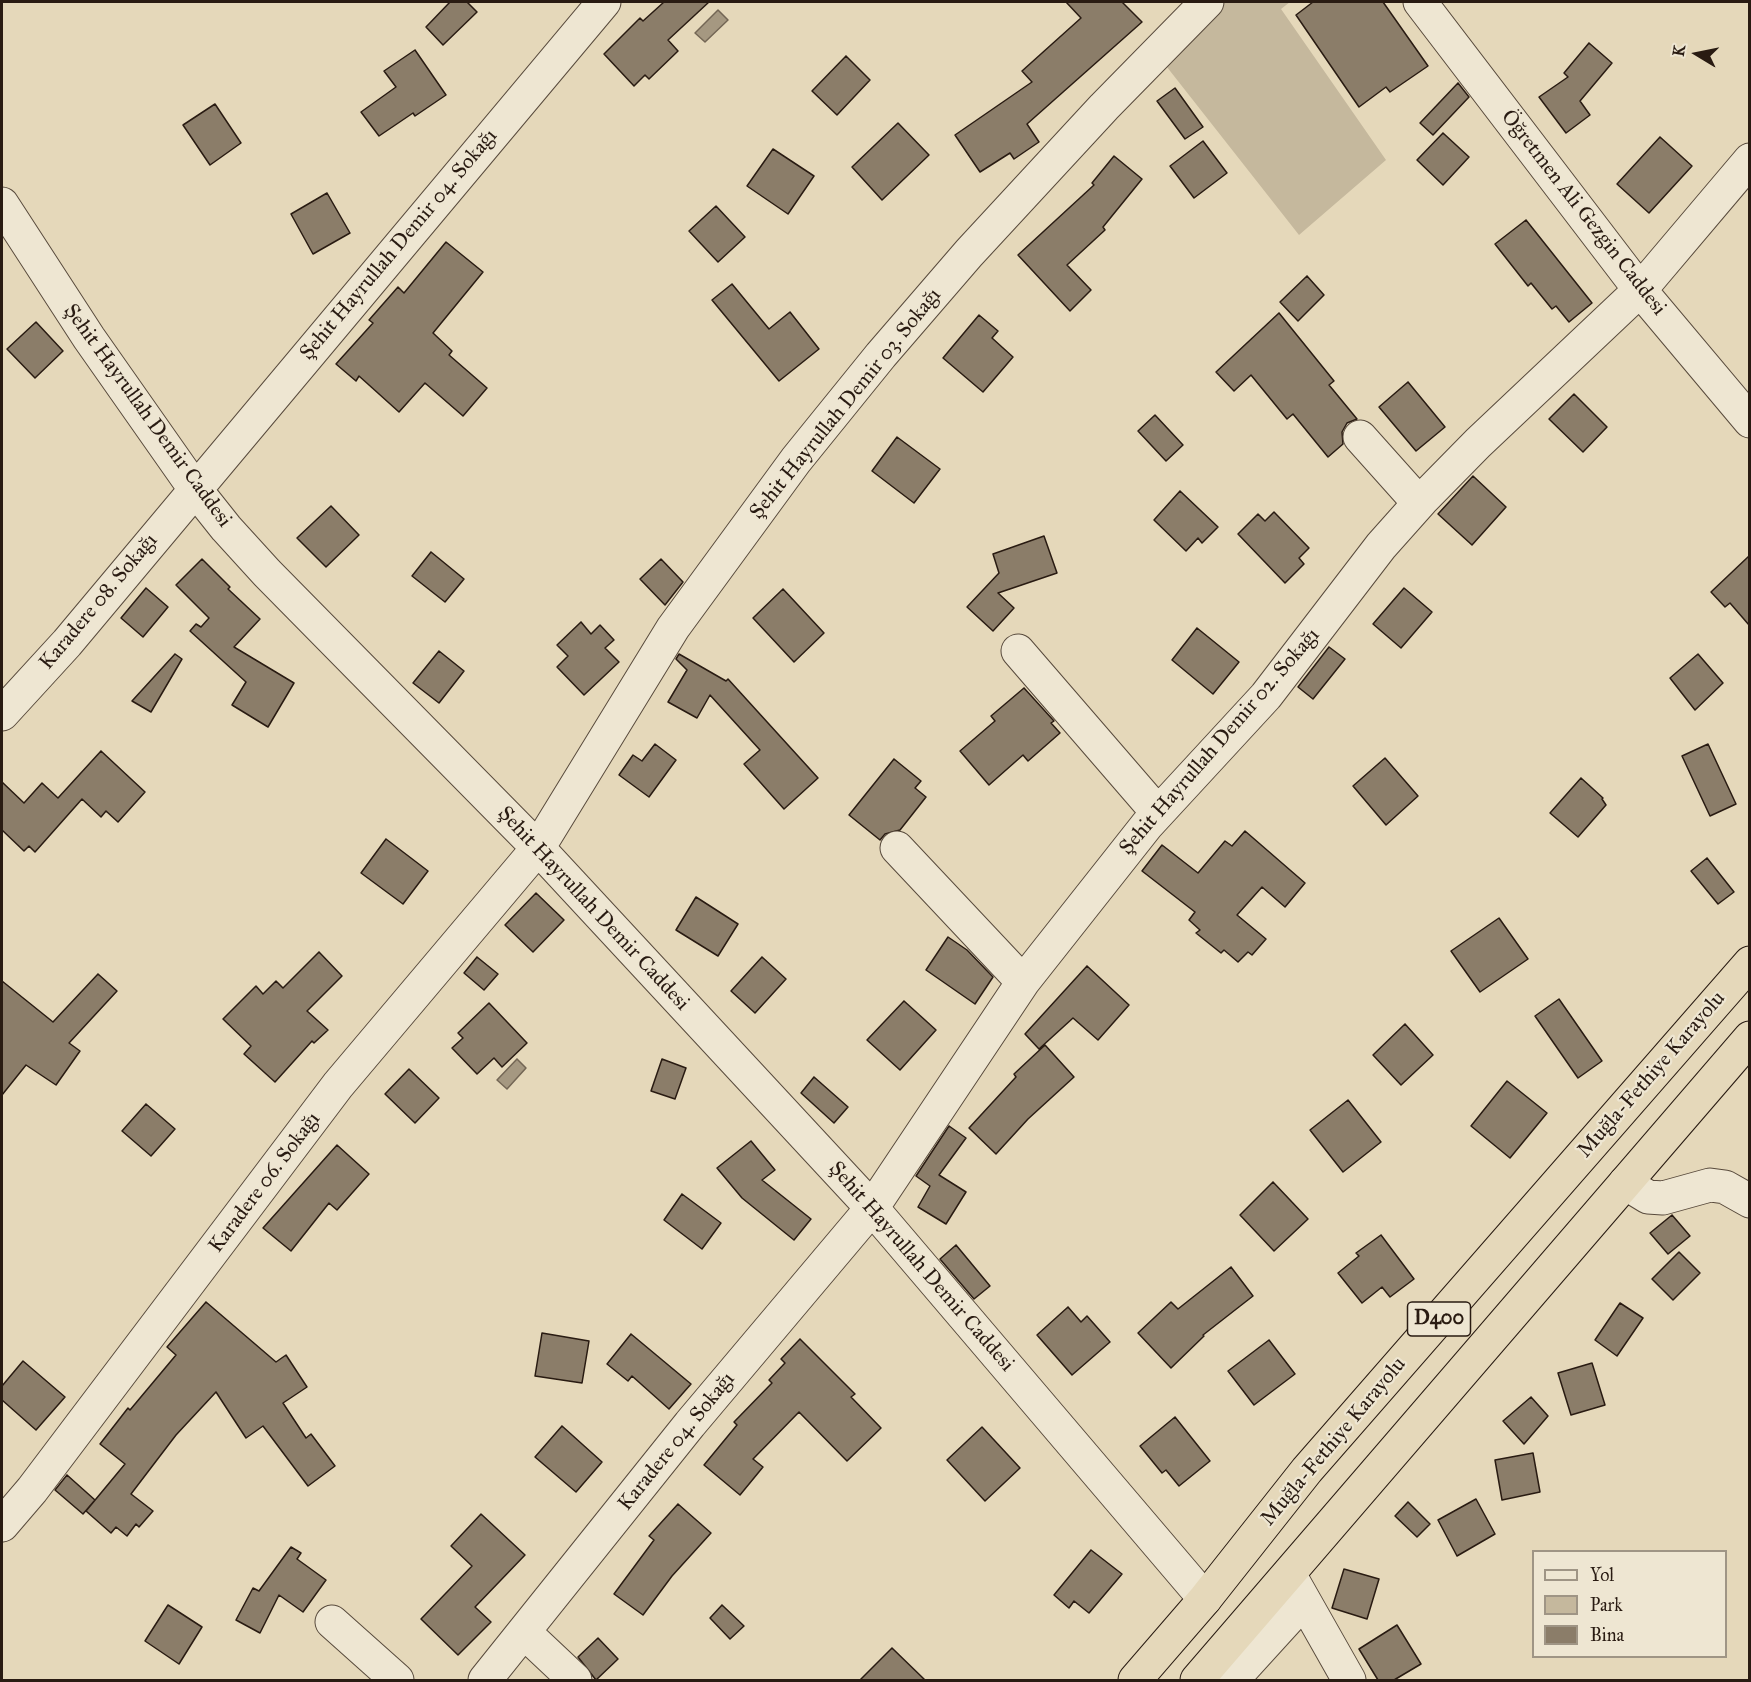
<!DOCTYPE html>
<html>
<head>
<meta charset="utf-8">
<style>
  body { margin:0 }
  #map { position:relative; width:1751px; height:1682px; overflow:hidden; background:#e5d8ba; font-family:"IM FELL Great Primer",serif }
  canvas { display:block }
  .frame { position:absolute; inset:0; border:3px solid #291b12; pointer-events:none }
  .legend { position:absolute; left:1532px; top:1550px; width:195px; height:108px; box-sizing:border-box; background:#eee6d2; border:2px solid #9f9585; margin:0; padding:8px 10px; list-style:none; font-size:18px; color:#291b12 }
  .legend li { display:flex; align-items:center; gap:12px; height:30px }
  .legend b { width:30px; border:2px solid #9f9585 }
  .north { position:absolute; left:1667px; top:24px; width:60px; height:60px; -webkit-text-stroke:4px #eee6d2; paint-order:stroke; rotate:280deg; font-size:16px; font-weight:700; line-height:24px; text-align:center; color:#291b12 }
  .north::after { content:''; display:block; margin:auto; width:21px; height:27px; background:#291b12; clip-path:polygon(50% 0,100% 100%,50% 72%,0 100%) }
</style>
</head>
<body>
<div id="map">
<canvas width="1751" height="1682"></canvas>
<div class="frame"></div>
<ul class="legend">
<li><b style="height:8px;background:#eee6d2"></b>Yol</li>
<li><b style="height:16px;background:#c5b89d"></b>Park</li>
<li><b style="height:16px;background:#8b7d69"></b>Bina</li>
</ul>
<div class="north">K</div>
</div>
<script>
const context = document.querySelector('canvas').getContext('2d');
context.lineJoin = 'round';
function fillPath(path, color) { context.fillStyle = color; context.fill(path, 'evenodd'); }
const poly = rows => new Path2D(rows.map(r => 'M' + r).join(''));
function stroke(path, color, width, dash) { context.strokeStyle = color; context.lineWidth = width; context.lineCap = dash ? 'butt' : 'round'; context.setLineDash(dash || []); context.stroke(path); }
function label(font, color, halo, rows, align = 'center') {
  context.font = font + ' "IM FELL Great Primer",serif'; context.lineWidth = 4.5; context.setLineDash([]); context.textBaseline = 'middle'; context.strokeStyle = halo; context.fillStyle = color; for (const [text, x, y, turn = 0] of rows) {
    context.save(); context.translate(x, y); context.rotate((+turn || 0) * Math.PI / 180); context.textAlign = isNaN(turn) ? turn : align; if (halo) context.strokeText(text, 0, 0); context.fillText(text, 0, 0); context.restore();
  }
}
fillPath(poly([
  [1221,2,1290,2,1281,9,1386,160,1299,235,1163,62]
]), '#c5b89d');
const water = poly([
  [718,10,728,20,705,42,695,33,718,10],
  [517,1059,526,1068,507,1089,497,1080,517,1059]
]);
fillPath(water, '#a59881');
stroke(water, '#736655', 1.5);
const building = poly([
  [450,2,467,2,477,12,443,45,426,27,450,2],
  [664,2,709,2,668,40,678,51,649,79,645,75,634,86,604,54,640,18,643,21,664,2],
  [1066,2,1122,2,1142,22,1027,124,1039,142,1014,159,1010,153,980,172,955,135,1032,82,1022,71,1081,18,1066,2],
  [1313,2,1383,2,1428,66,1390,92,1386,87,1359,107,1296,15,1313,2],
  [1589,43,1612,63,1580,101,1590,115,1566,133,1539,97,1568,77,1564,73,1589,43],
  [415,50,446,95,415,116,413,113,379,136,361,112,396,87,384,71,415,50],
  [846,56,870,80,837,115,812,91,846,56],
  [1458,83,1469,97,1433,135,1420,123,1458,83],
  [1175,88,1203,127,1185,139,1157,101,1175,88],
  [215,104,241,143,210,165,183,125,215,104],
  [898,123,929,155,882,200,852,167,898,123],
  [1443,133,1469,157,1443,185,1417,160,1443,133],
  [1660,137,1692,166,1649,213,1617,184,1660,137],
  [1203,141,1227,173,1194,198,1170,166,1203,141],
  [773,149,814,176,788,214,747,186,773,149],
  [1114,156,1142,179,1103,227,1105,230,1067,265,1091,290,1070,311,1018,255,1094,185,1092,183,1114,156],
  [327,193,350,233,313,254,291,214,327,193],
  [716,206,745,237,718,262,689,231,716,206],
  [1526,220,1592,303,1569,322,1556,306,1552,309,1531,283,1528,286,1495,244,1526,220],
  [446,242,483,272,433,333,452,351,449,355,487,388,463,416,425,383,399,412,359,376,356,381,336,364,373,323,369,320,398,287,404,293,446,242],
  [1307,276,1324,295,1298,321,1280,302,1307,276],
  [732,284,769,329,790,312,819,349,779,381,712,300,732,284],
  [1279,313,1334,381,1329,385,1357,419,1347,423,1342,432,1343,444,1328,457,1293,414,1287,419,1251,375,1234,391,1216,372,1279,313],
  [979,315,998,331,992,338,1013,357,983,392,943,358,979,315],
  [36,322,63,351,35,378,7,349,36,322],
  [1408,382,1445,427,1416,451,1379,407,1408,382],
  [1574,394,1607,427,1583,452,1549,419,1574,394],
  [1155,415,1183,445,1166,461,1138,431,1155,415],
  [897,437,940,469,914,503,872,471,897,437],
  [1473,476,1506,507,1472,545,1438,514,1473,476],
  [1180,491,1218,527,1202,543,1198,538,1186,551,1154,520,1180,491],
  [331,506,359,535,326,567,297,538,331,506],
  [1274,512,1309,548,1299,558,1304,564,1285,583,1238,534,1258,514,1265,521,1274,512],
  [1044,536,1057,573,998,593,1014,608,993,631,967,607,999,573,993,554,1044,536],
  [431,552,464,579,445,602,412,576,431,552],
  [1749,556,1749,625,1730,603,1725,607,1711,592,1749,556],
  [202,559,230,587,228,589,260,619,234,647,294,683,268,727,232,705,246,682,190,631,196,624,201,627,209,618,176,585,202,559],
  [661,559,683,582,665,605,640,579,661,559],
  [146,588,168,607,143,637,121,618,146,588],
  [1404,588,1432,612,1401,648,1373,624,1404,588],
  [783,589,824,633,794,662,753,618,783,589],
  [581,622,591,634,600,625,614,640,605,648,619,662,584,695,557,667,568,656,557,645,581,622],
  [1197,628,1239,662,1213,694,1172,660,1197,628],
  [1329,647,1345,659,1313,699,1298,687,1329,647],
  [439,651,464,671,439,703,413,683,439,651],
  [175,654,182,659,151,712,132,701,175,654],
  [679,654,726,681,728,679,818,778,784,809,744,764,760,750,710,695,697,718,668,702,687,670,676,659,679,654],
  [1698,654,1723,683,1695,710,1670,678,1698,654],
  [1024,688,1054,721,1051,723,1060,733,1028,761,1023,755,989,785,960,751,995,721,991,716,1024,688],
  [655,744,676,760,649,797,619,775,633,755,642,761,655,744],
  [1708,744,1736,804,1710,816,1682,756,1708,744],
  [101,751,145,792,118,822,106,811,101,817,82,799,35,852,29,846,24,851,2,830,2,782,24,803,42,783,58,798,101,751],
  [1385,758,1418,796,1386,825,1353,786,1385,758],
  [894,759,921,781,915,788,926,797,900,830,885,834,880,840,849,815,894,759],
  [1581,778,1603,798,1602,799,1606,805,1578,837,1550,813,1581,778],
  [1245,831,1305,883,1285,907,1262,887,1237,915,1266,939,1252,955,1248,952,1238,962,1224,950,1221,953,1196,933,1200,930,1189,920,1195,912,1142,871,1162,845,1198,873,1225,841,1232,846,1245,831],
  [386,839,428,871,403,904,361,873,386,839],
  [1707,858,1734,892,1718,904,1691,871,1707,858],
  [536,893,564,920,533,952,505,925,536,893],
  [696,897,738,924,718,956,676,930,696,897],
  [1499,918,1528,959,1480,992,1451,951,1499,918],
  [948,937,967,950,993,977,975,1004,926,970,948,937],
  [319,952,342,976,307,1011,328,1030,314,1043,312,1041,275,1082,244,1054,251,1046,223,1019,256,986,263,994,276,981,283,988,319,952],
  [477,957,498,974,484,990,464,973,477,957],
  [762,957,786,979,755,1013,731,991,762,957],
  [1087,966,1129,1005,1098,1040,1073,1018,1039,1049,1025,1034,1087,966],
  [98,974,117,991,69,1043,80,1051,56,1085,26,1065,2,1095,2,981,53,1022,98,974],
  [1559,999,1602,1061,1578,1078,1535,1016,1559,999],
  [904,1001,936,1030,900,1070,867,1040,904,1001],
  [489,1003,527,1043,502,1067,494,1058,477,1074,452,1048,463,1038,458,1033,489,1003],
  [1405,1024,1433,1055,1401,1085,1373,1055,1405,1024],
  [1045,1045,1074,1077,1028,1119,996,1154,969,1128,1016,1077,1014,1074,1045,1045],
  [662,1059,686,1068,675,1099,651,1091,662,1059],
  [409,1069,439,1098,415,1123,385,1094,409,1069],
  [814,1077,848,1107,834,1123,801,1093,814,1077],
  [1507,1081,1547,1113,1510,1158,1471,1126,1507,1081],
  [1348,1100,1381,1142,1343,1172,1310,1130,1348,1100],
  [146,1104,175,1129,151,1156,122,1131,146,1104],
  [949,1126,966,1138,939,1175,966,1192,946,1224,918,1207,930,1186,916,1176,949,1126],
  [751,1141,775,1170,762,1180,811,1219,794,1240,742,1198,717,1168,751,1141],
  [337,1145,369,1174,337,1210,329,1203,291,1251,263,1228,337,1145],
  [1273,1182,1308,1219,1274,1251,1240,1215,1273,1182],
  [682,1194,721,1223,702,1249,664,1220,682,1194],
  [1672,1215,1690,1236,1668,1254,1650,1233,1672,1215],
  [1381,1235,1414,1279,1390,1297,1382,1287,1362,1303,1338,1273,1359,1256,1356,1253,1381,1235],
  [956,1245,990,1286,974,1299,940,1259,956,1245],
  [1679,1252,1700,1273,1673,1300,1652,1279,1679,1252],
  [1231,1267,1253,1296,1203,1335,1204,1336,1171,1368,1138,1333,1171,1302,1178,1309,1231,1267],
  [206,1302,276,1362,286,1355,307,1387,283,1403,306,1438,311,1434,335,1466,308,1486,263,1426,246,1438,216,1392,176,1435,131,1494,153,1511,139,1527,136,1524,127,1536,116,1527,111,1533,86,1511,125,1464,100,1444,128,1408,130,1410,176,1355,167,1347,206,1302],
  [1620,1303,1643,1318,1617,1356,1595,1340,1620,1303],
  [1068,1307,1081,1322,1087,1316,1110,1342,1072,1375,1037,1335,1068,1307],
  [542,1333,589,1341,582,1383,535,1376,542,1333],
  [631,1334,691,1384,669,1409,632,1376,628,1381,607,1364,631,1334],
  [800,1339,855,1394,851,1397,881,1428,847,1461,799,1412,753,1459,763,1467,740,1495,704,1465,737,1425,734,1422,772,1383,769,1380,785,1363,781,1359,800,1339],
  [1269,1340,1295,1374,1254,1405,1228,1371,1269,1340],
  [23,1361,65,1397,36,1430,2,1400,2,1386,23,1361],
  [1592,1363,1605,1405,1571,1415,1558,1373,1592,1363],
  [1531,1397,1548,1416,1524,1444,1503,1421,1531,1397],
  [1175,1417,1210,1461,1179,1486,1166,1470,1162,1473,1140,1446,1175,1417],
  [562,1426,602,1462,576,1492,535,1457,562,1426],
  [982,1427,1020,1468,985,1501,947,1460,982,1427],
  [1533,1453,1540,1492,1502,1500,1495,1460,1533,1453],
  [67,1475,95,1500,83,1514,55,1490,67,1475],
  [1476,1499,1495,1534,1457,1556,1438,1520,1476,1499],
  [1408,1502,1430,1524,1417,1537,1395,1516,1408,1502],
  [678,1504,711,1533,672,1576,643,1615,614,1594,654,1540,649,1536,678,1504],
  [481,1514,525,1555,475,1607,491,1622,458,1655,421,1619,472,1566,451,1546,481,1514],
  [291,1547,301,1553,297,1559,326,1580,303,1612,279,1595,260,1633,236,1620,253,1588,259,1591,291,1547],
  [1091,1550,1122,1574,1089,1613,1074,1601,1069,1608,1054,1595,1091,1550],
  [1344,1569,1379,1579,1367,1619,1332,1608,1344,1569],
  [168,1605,202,1627,179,1664,145,1641,168,1605],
  [722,1605,744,1626,730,1639,710,1618,722,1605],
  [1397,1625,1421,1664,1394,1680,1378,1680,1359,1649,1397,1625],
  [598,1638,618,1659,596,1680,578,1657,598,1638],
  [892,1648,925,1680,860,1680,892,1648]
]);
fillPath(building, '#8b7d69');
stroke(building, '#291b12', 1.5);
const minor = poly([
  [1420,2,1640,290,1750,421],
  [2,204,89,338,195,489,226,528,267,573,538,848,872,1208,1205,1599],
  [1360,437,1419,503],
  [1018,651,1158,813],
  [2,714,67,643,604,2],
  [897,848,1023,982],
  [1625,1183,1648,1197,1663,1198,1710,1185,1725,1187,1750,1201],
  [2,1525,32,1490,338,1085,538,848,673,628,796,460,881,355,969,253,1104,107,1207,2],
  [1289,1574,1349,1680],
  [332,1622,397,1680],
  [524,1632,575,1680],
  [485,1680,690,1424,872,1208,1023,982,1147,825,1266,696,1381,546,1422,500,1478,443,1640,290,1750,160],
  [1232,1680,1304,1601]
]);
const highway = poly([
  [1135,1680,1205,1599,1307,1470,1750,963],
  [1197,1680,1750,1038]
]);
stroke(minor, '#584a3c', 35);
stroke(highway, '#291b12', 35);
stroke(minor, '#eee6d2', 33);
stroke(highway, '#e5d8ba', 33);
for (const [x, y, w] of [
  [1439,1319,63]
]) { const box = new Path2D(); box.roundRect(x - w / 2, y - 17, w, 34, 4.5); context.fillStyle = '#eee6d2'; context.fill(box); stroke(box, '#291b12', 1.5); }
label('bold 20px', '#291b12', null, [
  ["D400",1439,1319]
]);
label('21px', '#291b12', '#eee6d2', [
  ["Öğretmen Ali Gezgin Caddesi",1583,213,52],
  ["Şehit Hayrullah Demir 04. Sokağı",399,245,-50],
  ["Şehit Hayrullah Demir 03. Sokağı",846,404,-51],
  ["Şehit Hayrullah Demir Caddesi",147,416,54],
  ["Karadere 08. Sokağı",99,602,-50],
  ["Şehit Hayrullah Demir 02. Sokağı",1220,742,-49],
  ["Şehit Hayrullah Demir Caddesi",593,909,47],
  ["Muğla-Fethiye Karayolu",1652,1075,-49],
  ["Karadere 06. Sokağı",265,1183,-53],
  ["Şehit Hayrullah Demir Caddesi",921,1267,49],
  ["Karadere 04. Sokağı",677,1442,-51],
  ["Muğla-Fethiye Karayolu",1334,1442,-50]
]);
</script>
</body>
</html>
